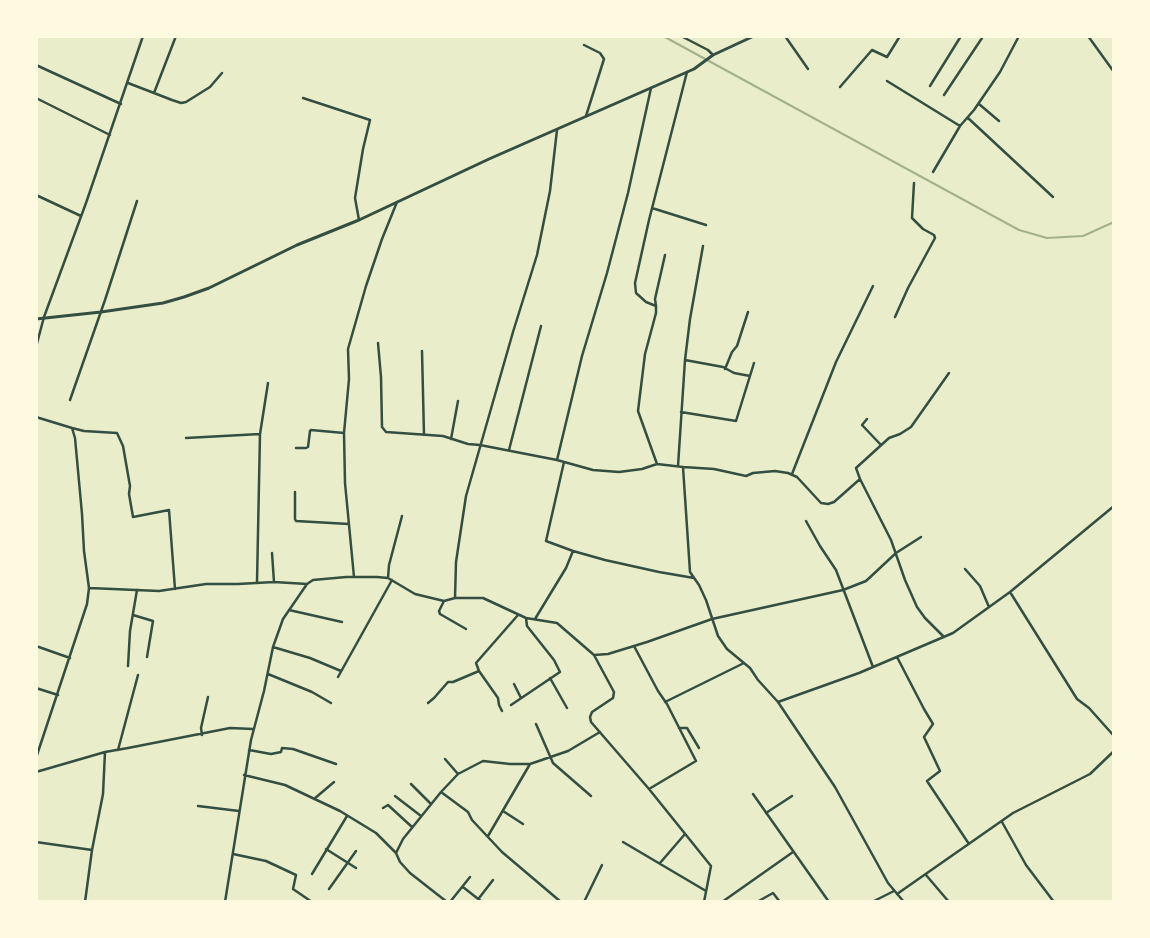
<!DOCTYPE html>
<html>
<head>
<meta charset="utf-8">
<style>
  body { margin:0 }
  #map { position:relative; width:1150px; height:938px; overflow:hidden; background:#e9edc9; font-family:"Public Sans",sans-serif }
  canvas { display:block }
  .frame { position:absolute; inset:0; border:38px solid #fefae0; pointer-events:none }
</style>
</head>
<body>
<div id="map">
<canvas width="1150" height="938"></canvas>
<div class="frame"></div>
</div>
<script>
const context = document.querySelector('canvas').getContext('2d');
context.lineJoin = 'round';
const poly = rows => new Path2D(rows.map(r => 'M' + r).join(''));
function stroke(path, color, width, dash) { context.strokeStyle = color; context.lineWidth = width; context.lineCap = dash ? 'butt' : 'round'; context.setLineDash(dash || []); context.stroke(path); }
stroke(poly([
  [663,36,1019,230,1047,238,1083,236,1114,222]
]), '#a3b18a', 2);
stroke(poly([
  [681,36,708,50,713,55],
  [785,36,808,69],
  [1088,36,1114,72],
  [584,45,600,53,604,59,586,116],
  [36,65,121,104],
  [687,72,649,220,635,283,636,293,646,302,656,306,656,313,645,354,638,411,657,464,683,467,690,572,699,585,706,600,718,636,727,649,750,668,758,680,778,702,835,787,888,883,904,902],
  [887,81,960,126],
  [128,83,154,93,176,36],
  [930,86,961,36],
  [840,87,872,50,887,57,900,36],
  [154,93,172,100,181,103,186,102,210,87,222,73],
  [944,95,982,38,979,36],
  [36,98,110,135],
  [303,98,370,120,363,149,355,198,359,220],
  [979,104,999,121],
  [968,118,1053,197],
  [933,172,960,126,974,110,1000,72,1019,36],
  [36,195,81,216],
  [652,208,706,225],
  [656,306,655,299,665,255],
  [895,317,908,288,935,238,934,235,923,229,912,218,914,183],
  [378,343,381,377,382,427,386,432,443,436,468,444,480,445,557,460,593,470,619,472,642,469,657,464],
  [36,347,44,317,86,203,143,36],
  [422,351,424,435],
  [685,360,723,367,734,373,750,376],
  [725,369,732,352,737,346,748,312],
  [70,400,105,300,137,201],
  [681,412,736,421,754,363],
  [36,417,72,428,75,438,82,514,84,551,89,588,87,604,36,758],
  [867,419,862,425,881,445],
  [72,428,84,431,117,433,123,446,130,486,129,494,133,517,169,510,175,589],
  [186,438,260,434],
  [451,439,458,401],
  [296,448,306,448,308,447,310,431,311,430,344,433],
  [509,450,541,326],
  [557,460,582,356,607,273,628,193,651,88],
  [564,462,546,541,573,551,605,560,659,572,694,578],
  [678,466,685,360,690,319,703,246],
  [683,467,714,469,746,476,753,473,775,471,788,473,797,477,821,503,828,504,834,502,860,479,891,540,905,580,917,607,925,618,944,637],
  [792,474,836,362,873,286],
  [860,479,856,468,889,438,900,434,911,427,949,373],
  [295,492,295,519,296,521,349,524],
  [806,521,820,546,836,570,873,667],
  [272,553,274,582],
  [965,569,980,586,989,607],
  [354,577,345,483,344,433,349,379,348,349,366,286,382,239,397,202],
  [388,578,389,565,402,516],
  [257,582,260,434,268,383],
  [89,588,159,591,206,584,238,584,274,582,307,584],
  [1010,592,1077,699,1089,708,1114,736],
  [455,598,456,562,466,496,513,332,537,255,550,191,557,130],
  [444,601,439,611,440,614,466,629],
  [289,610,342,622],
  [133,615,153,621,147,657],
  [535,619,566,568,573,551],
  [36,646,70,658],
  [634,646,658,691,667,704,696,761,649,789],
  [273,647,310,658,341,671],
  [594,655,614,692,613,698,592,712,590,717,591,722,649,789,711,866,704,902],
  [897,657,924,709,933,724,924,737,940,771,927,781,969,844],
  [128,666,130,631,137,590],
  [268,674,312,692,331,703],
  [338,677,392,580],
  [550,678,567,708],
  [514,684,521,698],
  [36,688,58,695],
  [665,702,744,663],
  [778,702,859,673,953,633,1010,592,1114,506],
  [428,703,434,698,448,682,453,682,479,671],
  [511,705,560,672,554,660,527,626,526,618],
  [502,711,499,705,498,698,479,671,476,663,518,615],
  [536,724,553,763,591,796],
  [679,728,687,728,699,748],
  [202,735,201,728,208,697],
  [118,750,138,675],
  [249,750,271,754,281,752,282,748,293,749,336,764],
  [445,759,458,774],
  [36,772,105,752,128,748,230,728,253,729],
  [244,775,285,785,340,811,376,833,396,853],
  [411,784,431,804],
  [441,792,468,812,472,820,502,852,561,902],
  [753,794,829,902],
  [395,796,421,816],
  [314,799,334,782],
  [198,806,239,811],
  [383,808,388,805,412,827],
  [503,811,523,824],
  [766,813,792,796],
  [1002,822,1026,865,1054,902],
  [488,836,530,764],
  [36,842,92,850],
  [623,842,706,891],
  [326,849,356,868],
  [233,854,266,861,296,875,293,889,312,902],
  [660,863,685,834],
  [312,874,347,816],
  [926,875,949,902],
  [463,887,482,902],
  [329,889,356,851],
  [897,894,1013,813,1090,774,1114,751],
  [85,902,92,850,103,794,105,752],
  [225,902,251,740,264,691,273,647,283,619,307,584,313,580,346,577,377,577,388,578,415,594,444,601,455,598,483,598,526,618,557,623,594,655,608,654,647,642,712,619,843,590,866,581,896,553,921,537],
  [447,902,410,873,400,862,396,853,403,839,441,792,458,774,483,761,510,764,530,764,568,751,600,732],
  [450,902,470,877],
  [476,902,493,880],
  [584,902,602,865],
  [722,902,793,852],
  [757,902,773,893,780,902],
  [872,902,894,891]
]), '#344e41', 2.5);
stroke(poly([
  [36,319,101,312,163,303,184,297,209,288,297,245,359,220,489,159,694,69,713,55,754,36]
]), '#344e41', 3);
</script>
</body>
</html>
